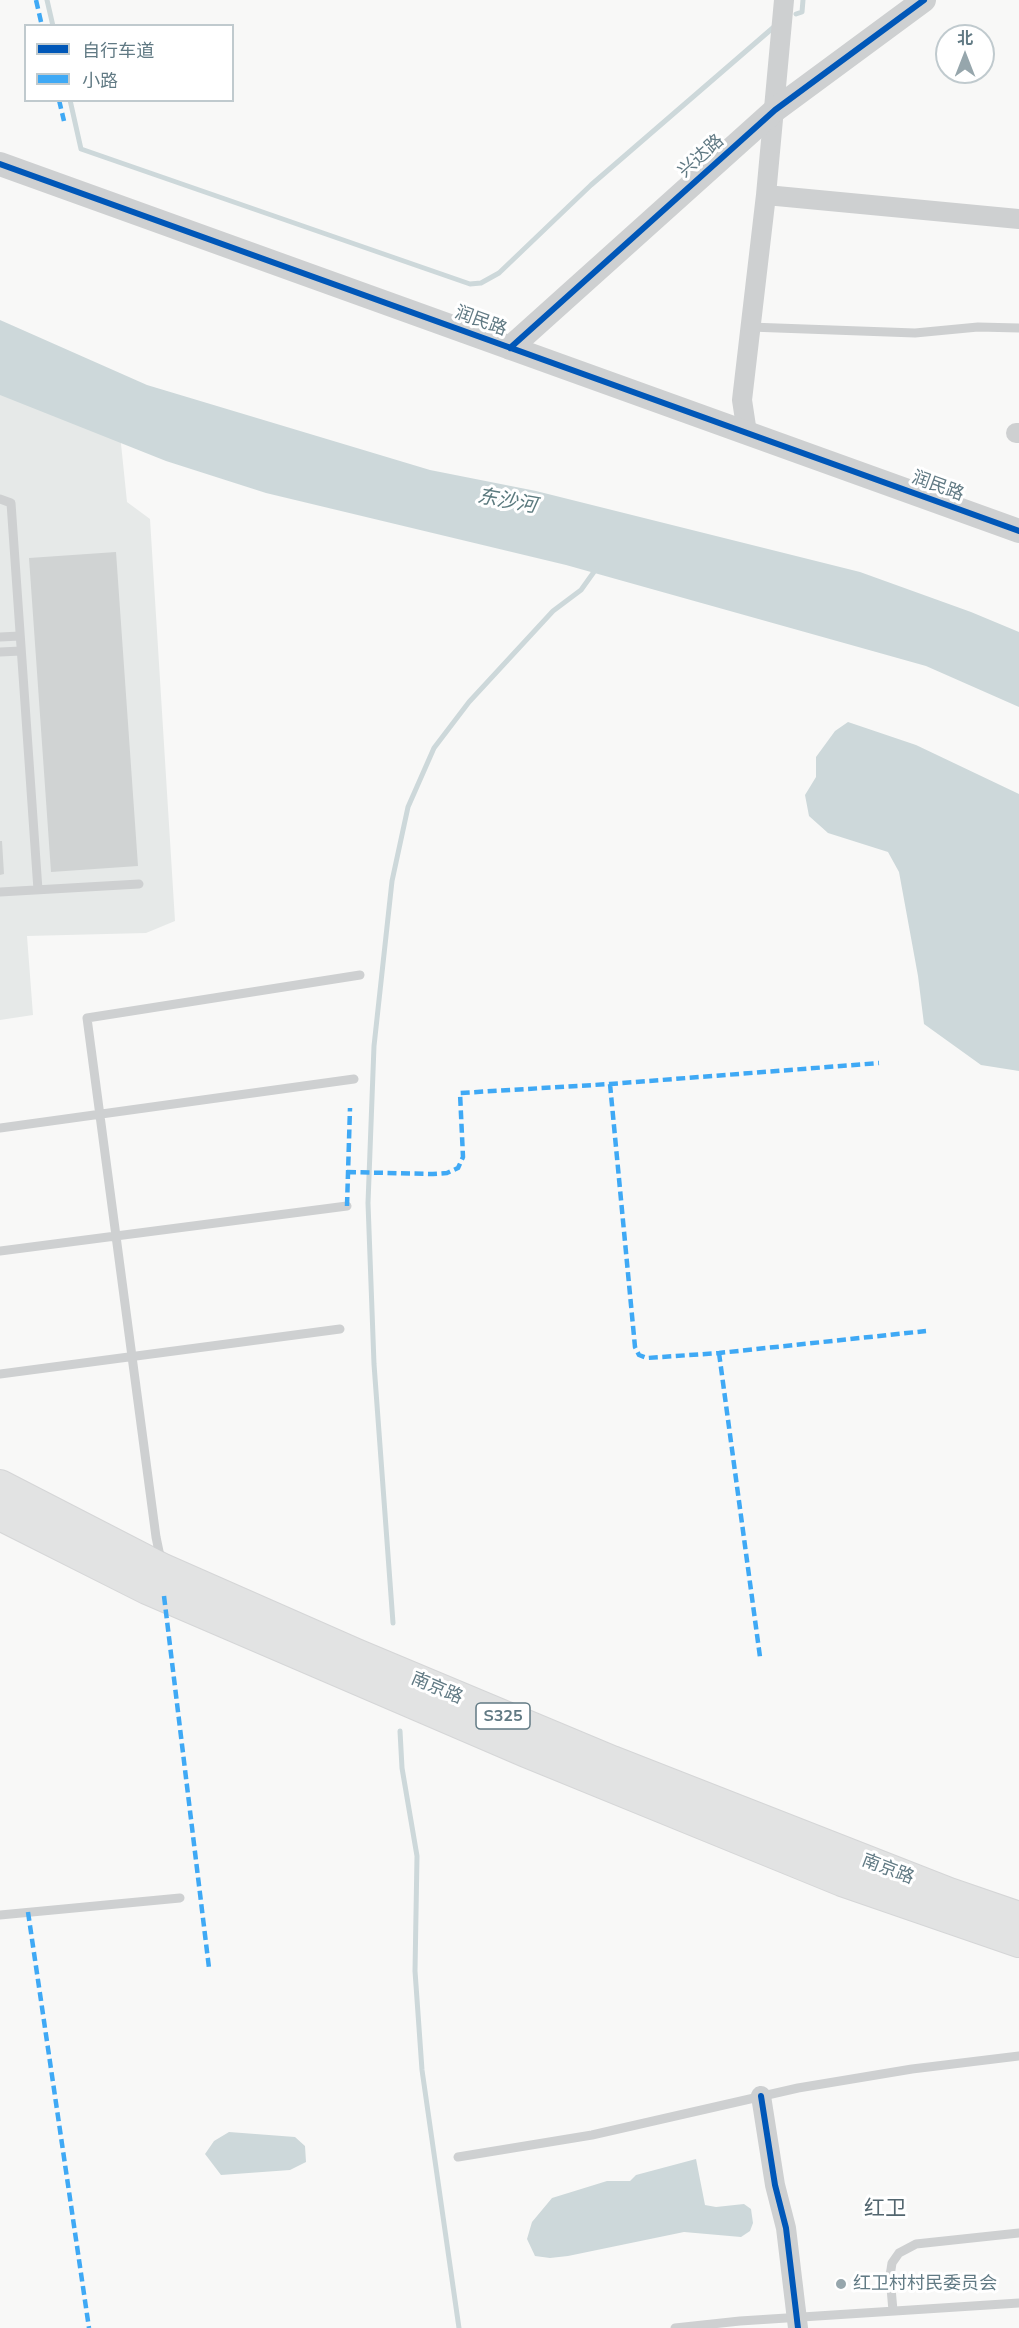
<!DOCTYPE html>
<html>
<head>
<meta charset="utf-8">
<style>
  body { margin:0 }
  #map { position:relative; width:1019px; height:2328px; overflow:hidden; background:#f8f8f7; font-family:Mulish,"Noto Sans SC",sans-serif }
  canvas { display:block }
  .legend { position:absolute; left:24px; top:24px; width:210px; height:78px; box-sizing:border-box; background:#fff; border:2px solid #c0cace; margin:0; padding:8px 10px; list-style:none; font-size:18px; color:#617a84 }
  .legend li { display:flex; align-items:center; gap:12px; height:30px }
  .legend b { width:30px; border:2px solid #c0cace }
  .north { position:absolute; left:935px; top:24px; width:60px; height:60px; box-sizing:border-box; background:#fff; border:2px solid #c0cace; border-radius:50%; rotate:0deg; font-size:16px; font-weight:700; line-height:24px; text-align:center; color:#617a84 }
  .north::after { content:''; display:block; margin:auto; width:21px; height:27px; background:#96a6ac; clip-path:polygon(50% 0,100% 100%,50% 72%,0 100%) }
</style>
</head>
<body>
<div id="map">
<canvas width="1019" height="2328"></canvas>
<ul class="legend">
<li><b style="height:8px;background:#0057b8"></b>自行车道</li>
<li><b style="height:8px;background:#3fa9f5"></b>小路</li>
</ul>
<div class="north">北</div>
</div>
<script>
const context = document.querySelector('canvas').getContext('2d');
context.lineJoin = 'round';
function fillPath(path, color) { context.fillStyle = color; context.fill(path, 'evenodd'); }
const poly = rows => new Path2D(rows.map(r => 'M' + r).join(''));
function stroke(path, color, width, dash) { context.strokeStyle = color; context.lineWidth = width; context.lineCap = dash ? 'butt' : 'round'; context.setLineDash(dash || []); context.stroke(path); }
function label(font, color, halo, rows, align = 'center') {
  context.font = font + ' Mulish,"Noto Sans SC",sans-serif'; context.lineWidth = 6; context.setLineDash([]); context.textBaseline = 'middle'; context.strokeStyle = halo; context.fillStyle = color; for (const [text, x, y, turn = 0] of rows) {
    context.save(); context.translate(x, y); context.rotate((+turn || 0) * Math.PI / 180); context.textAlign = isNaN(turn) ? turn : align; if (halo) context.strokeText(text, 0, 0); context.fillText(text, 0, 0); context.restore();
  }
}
fillPath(poly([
  [0,381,120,434,127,502,150,519,175,921,146,933,27,936,33,1015,0,1020]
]), '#e6e9e8');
fillPath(poly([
  [0,320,147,385,430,470,536,491,860,572,971,612,1019,632,1019,707,926,666,566,565,266,493,166,461,0,395],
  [848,722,916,745,1019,794,1019,1071,981,1065,924,1024,918,976,899,872,888,852,828,833,809,816,805,795,816,777,816,757,835,731],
  [229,2132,295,2137,305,2146,306,2162,290,2170,221,2175,205,2154,214,2141],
  [696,2159,705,2205,716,2207,744,2204,751,2209,753,2223,750,2231,741,2237,684,2232,568,2256,550,2258,535,2256,527,2239,532,2222,552,2198,607,2181,630,2181,636,2175]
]), '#cdd8da');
stroke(poly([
  [47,0,53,26],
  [796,14,802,12,803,0],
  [70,100,81,149,470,284,481,283,499,273,591,185,775,26],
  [393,1623,374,1364,368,1203,374,1046,392,881,408,807,434,748,469,702,553,611,581,590,596,569],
  [400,1731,402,1768,417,1856,415,1971,422,2070,459,2328]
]), '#cdd8da', 5);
fillPath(poly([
  [116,552,138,866,51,872,29,558],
  [0,841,2,841,4,874,0,875]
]), '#d0d3d3');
const primary = poly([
  [0,1485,163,1569,356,1654,612,1761,949,1893,1019,1917],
  [0,1515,147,1589,526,1752,842,1881,1019,1942]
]);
stroke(primary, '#d5d6d7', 32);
stroke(poly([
  [750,327,915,333,978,327,1019,328],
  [0,499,11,503,38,890],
  [0,637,20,636],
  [0,652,21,651],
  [0,892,139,884],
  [0,1128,354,1079],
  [0,1251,347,1206],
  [0,1374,340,1329],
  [161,1561,156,1537,87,1018,360,975],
  [0,1915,180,1898],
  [458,2157,592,2135,798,2088,912,2069,1019,2056],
  [893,2311,890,2276,892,2263,899,2253,916,2244,1019,2233],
  [675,2328,740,2321,1019,2303]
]), '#ced0d1', 9);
stroke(poly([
  [766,195,1019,219],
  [747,433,742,400,766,195,784,0],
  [1016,433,1019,433],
  [761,2096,775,2185,786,2228,798,2328]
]), '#ced0d1', 20);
stroke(poly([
  [0,164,1019,531],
  [510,348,775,110,924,0]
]), '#ced0d1', 24);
stroke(primary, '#e2e3e3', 30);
stroke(poly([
  [36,0,42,26],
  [59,100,64,121],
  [610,1084,635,1347,639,1355,647,1358,719,1353,926,1331],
  [347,1172,433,1174,447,1173,458,1168,463,1157,460,1093,610,1084,879,1063],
  [347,1206,350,1108],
  [719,1353,760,1657],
  [164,1596,209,1968],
  [28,1912,89,2328]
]), '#3fa9f5', 4.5, [9, 4.5]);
stroke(poly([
  [0,164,1019,531],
  [510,348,775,110,924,0],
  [761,2096,775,2185,786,2228,798,2328]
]), '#0057b8', 6);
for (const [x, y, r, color] of [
  [841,2284,6,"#96a6ac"]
]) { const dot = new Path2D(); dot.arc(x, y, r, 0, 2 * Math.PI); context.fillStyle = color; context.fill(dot); stroke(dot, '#fff', 2); }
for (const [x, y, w] of [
  [503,1716,54]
]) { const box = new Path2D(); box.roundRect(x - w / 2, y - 13, w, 26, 4.5); context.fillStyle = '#fff'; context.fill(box); stroke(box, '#617a84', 1.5); }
label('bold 16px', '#617a84', null, [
  ["S325",503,1716]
]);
label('18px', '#617a84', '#fff', [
  ["兴达路",701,156,-42],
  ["润民路",481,321,20],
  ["润民路",938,486,20],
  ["南京路",437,1688,23],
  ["南京路",888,1869,21]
]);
label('18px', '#617a84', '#fff', [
  ["红卫村村民委员会",853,2284]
], 'left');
label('italic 20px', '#5b7a7e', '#fff', [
  ["东沙河",507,501,10]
]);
label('21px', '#53666f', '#fff', [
  ["红卫",885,2209]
]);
</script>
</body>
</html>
